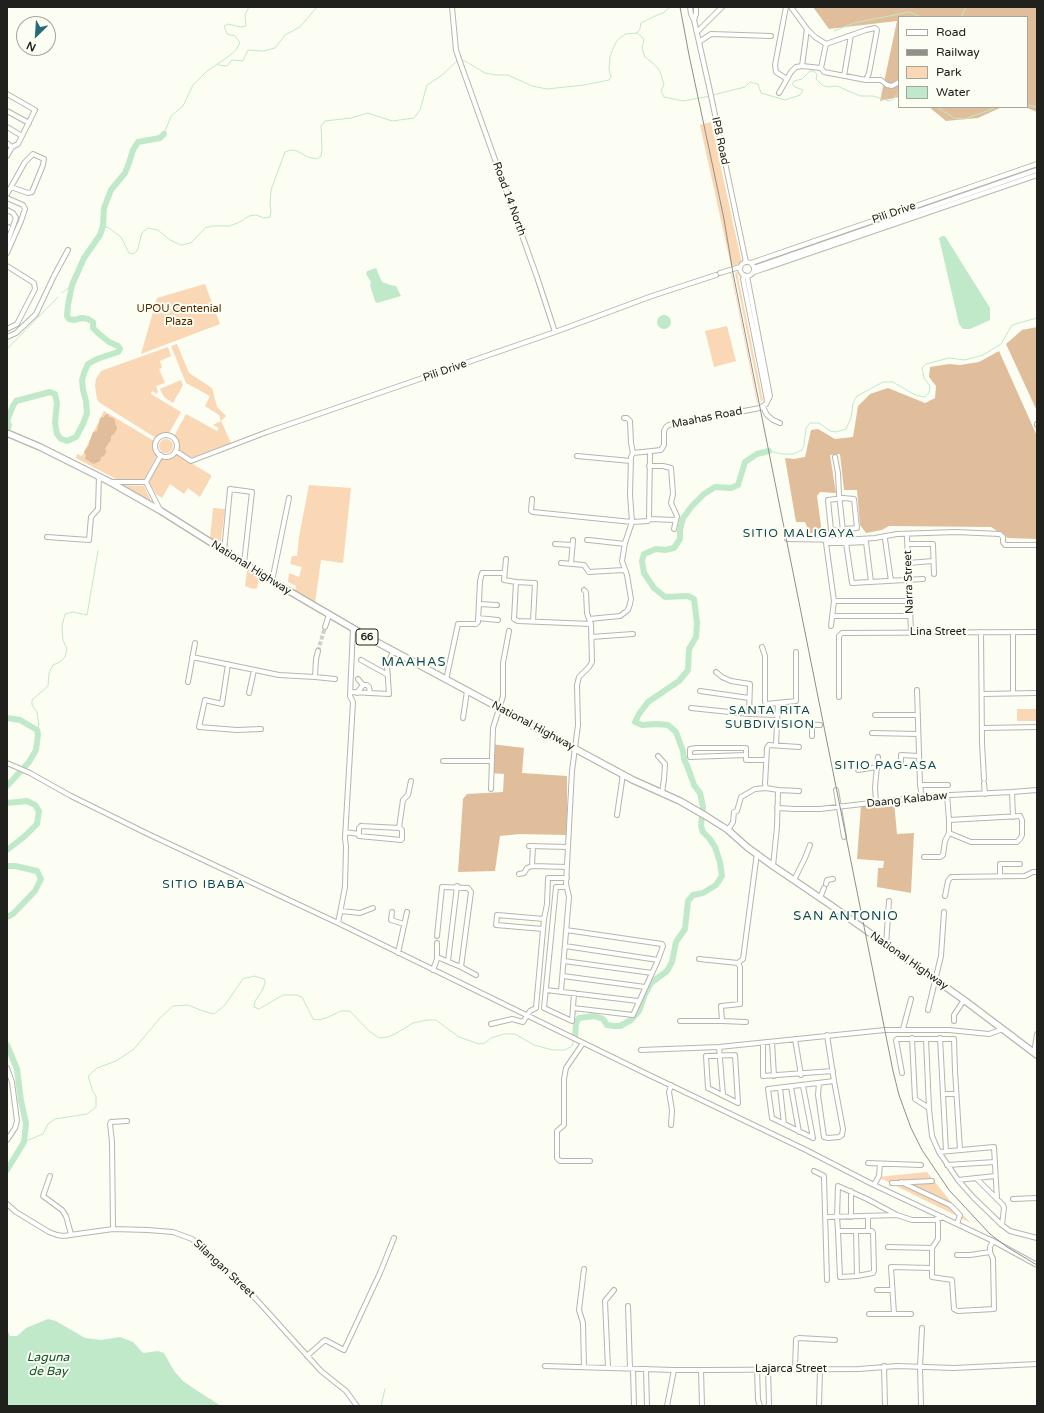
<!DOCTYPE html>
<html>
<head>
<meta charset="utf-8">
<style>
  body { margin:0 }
  #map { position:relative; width:1044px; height:1413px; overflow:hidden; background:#fcfdf3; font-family:"Varela Round",sans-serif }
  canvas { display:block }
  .frame { position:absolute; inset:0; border:8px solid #20201d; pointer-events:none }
  .legend { position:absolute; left:898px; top:16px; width:130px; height:92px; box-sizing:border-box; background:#fcfdf3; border:1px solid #a4a59d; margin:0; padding:5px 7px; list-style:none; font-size:12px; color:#20201d }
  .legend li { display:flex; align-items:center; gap:8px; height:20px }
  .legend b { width:20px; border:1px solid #a4a59d }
  .north { position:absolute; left:16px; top:16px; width:40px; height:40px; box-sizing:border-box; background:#fcfdf3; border:1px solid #a4a59d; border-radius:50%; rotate:205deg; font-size:11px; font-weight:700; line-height:16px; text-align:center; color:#20201d }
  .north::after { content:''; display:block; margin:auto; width:14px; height:18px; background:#276b7b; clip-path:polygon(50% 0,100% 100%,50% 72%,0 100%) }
</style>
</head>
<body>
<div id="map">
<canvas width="1044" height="1413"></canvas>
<div class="frame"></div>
<ul class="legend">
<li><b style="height:5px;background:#fff"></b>Road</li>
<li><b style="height:5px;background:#90908a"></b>Railway</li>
<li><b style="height:11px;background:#fad7b5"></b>Park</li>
<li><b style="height:11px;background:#bfe9c9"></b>Water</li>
</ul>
<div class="north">N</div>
</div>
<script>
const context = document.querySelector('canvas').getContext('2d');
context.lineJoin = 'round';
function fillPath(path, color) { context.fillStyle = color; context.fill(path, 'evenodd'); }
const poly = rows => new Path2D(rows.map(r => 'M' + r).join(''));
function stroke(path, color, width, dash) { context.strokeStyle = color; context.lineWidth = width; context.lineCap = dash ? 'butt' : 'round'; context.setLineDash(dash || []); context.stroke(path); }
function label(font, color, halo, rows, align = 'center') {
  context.font = font + ' "Varela Round",sans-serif'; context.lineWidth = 4; context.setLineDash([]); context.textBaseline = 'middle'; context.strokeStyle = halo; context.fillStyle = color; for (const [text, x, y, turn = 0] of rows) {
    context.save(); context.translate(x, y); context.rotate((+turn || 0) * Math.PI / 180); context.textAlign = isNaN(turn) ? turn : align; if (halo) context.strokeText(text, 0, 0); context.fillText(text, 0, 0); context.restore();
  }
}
fillPath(poly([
  [711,122,742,264,731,266,700,125],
  [737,272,763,400,761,402,735,273],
  [731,273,732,273,758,403,757,403],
  [205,284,220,324,141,354,157,298],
  [727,326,736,361,714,367,705,331],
  [177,344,189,373,212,388,217,407,226,416,221,421,231,443,190,458,178,450,178,442,174,436,186,414,217,431,219,428,213,425,221,421,219,415,205,406,210,396,186,383,171,346],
  [168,347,171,356,160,361,162,368,159,369,165,383,156,386,158,392,157,394,152,391,151,394,181,412,169,433,162,434,156,438,100,403,97,399,95,386,96,379,101,371],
  [181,380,183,385,173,403,164,397,160,389],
  [104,411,154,441,154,449,157,455,144,479,116,479,76,458,77,454,82,456],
  '159 446a7 7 0 1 1 14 0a7 7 0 1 1-14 0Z',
  [176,454,211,475,211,477,200,497,188,488,184,494,170,484,162,498,156,494,149,482,162,458,169,458],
  [123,485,144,486,152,503],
  [309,485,351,488,343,563,321,560,315,603,295,591,296,586,288,582,289,573,299,577,302,567,290,564,292,556,297,556,299,537],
  [213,508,225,509,220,547,210,539],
  [247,571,259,578,257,588,253,589,245,586],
  [1017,709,1036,709,1036,721,1017,721],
  [927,1172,955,1207,971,1223,878,1177]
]), '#fad7b5');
fillPath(poly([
  [813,7,1037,7,1037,112,1025,107,1027,107,1027,17,899,17,899,97,880,101,897,21,829,29],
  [929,107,1002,107,978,118,946,121],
  [1037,327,1037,411,1006,344,1022,330],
  [999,351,1037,436,1037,539,1008,538,991,527,889,526,882,530,866,533,860,525,857,490,844,490,840,454,830,455,836,493,820,492,817,496,822,533,810,533,805,522,796,522,785,458,794,459,805,457,811,430,818,429,835,439,853,437,858,406,870,394,888,388,925,403,935,398,936,386,929,377,930,367,949,364,960,365,979,362],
  [108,414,109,417,114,418,117,429,114,434,111,436,111,440,106,447,105,450,107,451,104,456,101,457,100,461,94,464,85,459,86,455,84,452,89,445,89,443,93,432,97,431,100,418,103,417,103,418,105,415],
  [491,744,524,748,522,773,567,776,567,835,520,834,500,836,495,871,458,872,463,799,467,794,503,792,504,774,490,773],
  [894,802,897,834,914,833,911,893,877,887,878,868,883,868,884,861,857,859,861,806]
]), '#e1be9b');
fillPath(poly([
  [942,236,945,236,990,308,990,320,970,329,963,329,959,324,939,238],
  [376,268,382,282,390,285,396,286,401,296,377,303,375,301,370,285,371,282,366,274,367,271],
  '657 322a7 7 0 1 1 14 0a7 7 0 1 1-14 0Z',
  [48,1319,56,1321,85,1338,101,1340,120,1337,133,1342,143,1353,158,1351,164,1353,174,1371,183,1381,196,1390,221,1406,7,1406,7,1330,10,1336,17,1336,26,1328]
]), '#bfe9c9');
stroke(poly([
  [961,17,966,7],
  [834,31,854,23,909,12,921,17],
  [637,33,640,29,641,23,655,16,663,13,670,7],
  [462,61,465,61,485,73,496,75,508,75,532,86,547,89,584,85,609,80,611,77,609,69,610,56,616,42,621,37,626,34,637,33,644,39,642,48,645,57,654,64,660,71,664,85,661,91,664,97,683,101,710,96],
  [218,65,227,66,232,60,243,61,248,50,263,51,275,48,285,35,300,27,317,7],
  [713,95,745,87,750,82,758,84,761,93,785,100,800,95,803,90,795,87,792,84,794,81,802,79,810,71,813,71,817,74,816,79,822,85,828,87,837,86,860,96,873,96,889,101,893,99,899,92],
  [1027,105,1037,107],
  [937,107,954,118,964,119,987,111,996,107],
  [164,134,171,116,183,106,193,85,206,72,229,56,236,50,240,43,235,36,227,34,224,26,228,24,241,27,246,26,245,15,249,7],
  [103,226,109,228,121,237,129,253,133,254,137,251,142,233,148,228,158,230,170,240,181,245,191,243,205,228,212,226,229,226,240,222,249,216,256,215,264,218,270,217,271,211,270,205,271,190,285,152,291,150,297,151,308,157,317,159,321,156,322,149,321,126,325,121,351,118,368,113,392,121,414,118,420,110,427,85,441,76,457,61,459,61],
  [766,271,1037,178],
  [62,293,72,285],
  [7,349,58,297],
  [769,451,782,454,793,454,802,450,804,445,806,428,810,423,819,423,830,431,836,432,846,429,851,418,853,403,857,396,883,382,893,382,915,395,924,397,929,393,930,386,924,378,922,368,926,364,949,358,965,360,983,355,1001,344,1012,325,1037,318],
  [37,730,39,725,37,712,32,705,32,700,48,686,49,673,53,665,60,662,65,657,67,649,63,640,62,626,65,614,73,612,87,615,98,551],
  [24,1142,43,1134,48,1124,55,1119,87,1114,96,1107,96,1096,93,1092,88,1076,97,1068,116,1061,134,1049,160,1018,173,1006,188,1005,203,1011,214,1014,225,1005,243,979,254,976,264,979,265,983,262,991,255,1001,254,1007,259,1009,283,995,296,995,302,997,313,1019,318,1020,326,1018,341,1011,350,1011,368,1030,379,1038,387,1037,395,1034,413,1023,427,1020,436,1020,459,1037,479,1044,485,1043,491,1038,504,1034,515,1034,534,1045,553,1050,565,1050,572,1046,574,1039],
  [381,1406,385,1389]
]), '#bfe9c9', 1);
stroke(poly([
  [7,431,9,425,7,421,13,406,16,401,50,392,55,394,57,403,55,423,57,434,61,439,67,441,76,437,83,424,87,413,86,401,83,390,82,380,84,373,88,364,97,359,118,352,120,349,118,346,109,342,98,333,93,328,93,322,88,319,82,318,74,320,69,319,67,316,68,305,72,285,84,258,100,235,103,226,104,208,111,190,125,173,129,163,133,150,138,142,160,138,164,134],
  [7,718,20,720,37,730,38,734,36,750,29,762,7,786],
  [7,803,27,801,35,805,39,811,37,824,25,836,7,850],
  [7,866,15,866,37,871,41,879,35,891,13,914,7,917],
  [575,1037,576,1023,579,1018,594,1016,603,1019,607,1025,614,1026,620,1026,631,1020,639,1011,645,994,651,983,667,971,672,962,676,942,685,929,688,901,693,895,703,893,716,885,722,876,720,862,715,847,709,838,703,832,701,826,703,807,700,793,694,785,688,768,684,759,683,751,676,732,668,725,657,724,642,725,635,722,639,714,648,702,679,681,688,670,689,649,696,637,697,623,694,599,688,596,665,597,654,588,644,573,642,561,644,554,656,549,665,550,674,548,680,539,680,530,683,518,692,506,704,494,715,487,731,488,738,485,745,462,757,454,769,451],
  [7,1045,17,1069,21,1101,26,1123,24,1142,7,1170]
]), '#bfe9c9', 6);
stroke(poly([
  [318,651,325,627]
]), '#d0d1c8', 4, [4, 2]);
const minor = poly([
  [452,7,456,50,459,59,537,277,555,332],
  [690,7,691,14,694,20,710,91,746,262],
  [786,7,775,65,776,72,787,79],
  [694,20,696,14,696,7],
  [697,32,722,7],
  [699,42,711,34,771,36],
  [802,66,807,29],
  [821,68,826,44],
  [844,76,851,35],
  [866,80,881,80,887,85,892,86,899,82],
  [779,93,791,72,796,67,802,66,821,68,824,72,866,80,869,73,877,30,875,28,866,30,826,44,815,37,807,29,791,7],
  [7,94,35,110,18,144,12,147,7,156],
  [7,111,29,123],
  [7,127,22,136],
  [7,143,12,147],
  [7,194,25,162,33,154,44,159,43,165,32,192,28,193,11,187],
  [7,198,23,205,25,209,21,221,7,253],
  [7,210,13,213,16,218,7,243],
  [7,229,8,227],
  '740 269a7 7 0 1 1 14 0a7 7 0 1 1-14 0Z',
  [751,263,1037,164],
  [7,266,34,283,35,289,17,324,7,329],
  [754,268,1037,170],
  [754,272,1037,175],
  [720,273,740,267],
  [747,276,770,396,767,402],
  [7,337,16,333,36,314,54,276,68,250],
  [763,407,767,415,773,420,780,423],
  [624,418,627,418,630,421,631,443,633,453],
  [1037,424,1037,425],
  '155 446a11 11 0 1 1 22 0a11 11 0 1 1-22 0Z',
  [176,451,191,461,267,432,555,332,652,296,716,275],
  [577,456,631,461],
  [835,457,838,473,839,494,844,540],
  [649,466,663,466,671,468,673,494,671,503,677,516,674,529],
  [110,482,146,482],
  [146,482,160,510],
  [146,482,161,455],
  [843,498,854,499,857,528,831,530,828,500,843,498],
  [532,499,531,511,533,512,632,522,648,521,649,519,650,454],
  [649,519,675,520],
  [47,537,89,540,91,517,98,509,99,476],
  [907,537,911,632],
  [787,539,844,540,875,538,897,534,956,532,1000,534,1003,537,1003,542,1005,545,1037,545],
  [885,539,891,581],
  [587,540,589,540,625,544],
  [846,543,852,583,923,579],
  [555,544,572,545],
  [908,544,933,544,934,574],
  [224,551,230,489,252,492,244,563],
  [506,559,504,580,516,582,535,583,533,621],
  [561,563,584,565,589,572,624,570],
  [908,563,933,561],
  [571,564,573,540],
  [272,581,289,498],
  [516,582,514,619,518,621,591,624],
  [584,590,586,592,587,613,589,619],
  [834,601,910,601],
  [479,604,497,605],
  [833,616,910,616],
  [478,618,498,620],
  [831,626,834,601,826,543,846,543,866,542,871,582],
  [325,627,329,615],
  [981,632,982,743,984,779],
  [1013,632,1013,693],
  [591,637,633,634],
  [762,647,765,656,765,702,766,704,796,701,796,652],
  [192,657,279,675,315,677,335,679],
  [361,660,388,675],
  [228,664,222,704,205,700,199,727,237,730,261,729],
  [716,672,722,677,731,681,750,684,749,714],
  [315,677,316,659,318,651],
  [358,679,363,685],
  [446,680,458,624,476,624,478,622,480,581,482,573,504,573],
  [188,682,195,643],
  [917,690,920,785,922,797],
  [700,691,749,698],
  [351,692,389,694,387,665,393,652],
  [249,693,254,670],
  [357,693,363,685,367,685,369,687,370,693],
  [982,694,1037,693],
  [839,697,839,636,842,633,1037,632],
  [691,708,749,714,777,715],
  [875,715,918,715],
  [463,718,467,691],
  [777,723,820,725],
  [983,728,1037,727],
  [872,733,918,734],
  [812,736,812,725],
  [776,745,778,703],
  [746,755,690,757,690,749,696,748,746,748,746,760,766,760],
  [658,756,665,764,664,779,662,793],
  [443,761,491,761],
  [7,763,30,773,71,796,148,834,338,923,647,1074,806,1150,874,1185,993,1241,1037,1265],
  [901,764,901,755,919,756],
  [858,770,877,767],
  [984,783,985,794],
  [920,785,948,785],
  [491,789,493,728,503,696,503,663,509,631],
  [778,790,799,791],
  [836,790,844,837],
  [1012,792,1013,817],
  [947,795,949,820],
  [876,803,875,787,878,757],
  [777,808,795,809,820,809,930,796,1012,792,1037,790],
  [617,815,623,774],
  [1020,816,1022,820,1022,835,1020,839,1017,842,971,842,949,833,949,820,1020,816],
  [361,826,400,828,402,830,402,839,401,840,359,836,359,828,361,826],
  [399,828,403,800,408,795,411,781],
  [728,830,733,822,734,812,737,811,741,797,755,789,766,788],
  [345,832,359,834],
  [529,846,568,847],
  [924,857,940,857,943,855,945,841,949,833],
  [532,866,533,846],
  [773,866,777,827,778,790,766,788,765,784,767,748,769,745,799,747],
  [519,874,524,873,527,868,532,866,567,867],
  [1000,875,1000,864,1020,864],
  [794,880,805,858,810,845],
  [826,884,827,880,833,879],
  [566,887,556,887,544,1008,572,1021,574,993],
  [945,896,948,881,951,877,1025,876,1033,872,1037,872],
  [820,898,824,888],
  [341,911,360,913,373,908],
  [392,912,391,920,404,924],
  [338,923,345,887,346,847,345,838,353,702,350,696,353,629],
  [543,929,496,925,497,915,544,919],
  [566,930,662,944,663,946,658,960,633,1015,573,1008],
  [886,945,889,901],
  [565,946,658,960],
  [398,953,407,912],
  [437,957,461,967,471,892,468,888,442,887,437,936],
  [699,959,738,963],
  [448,961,457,886],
  [564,961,652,973],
  [461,967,476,975],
  [433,970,437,959,437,943],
  [563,976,645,987],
  [546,990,638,1001],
  [561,991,569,897,566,884,572,771,578,725,577,685,579,677,589,667,592,662,591,624,589,619,620,616,628,610,630,604,631,599,627,575,622,561,625,543,632,522,630,495,631,457,633,453,661,450,664,445,664,431,666,427,669,425,760,408,766,404,767,402,766,395,743,279,744,275],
  [928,1010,941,956,944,912],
  [680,1021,722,1021,721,1006,740,1004,740,967,738,963,743,959,757,853],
  [722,1021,746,1022],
  [954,1021,954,1015,964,1000],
  [491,1024,512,1019,523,1022,530,1011,536,1008,544,919,547,904,548,878,567,878],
  [903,1029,911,999],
  [912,1038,915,1099,929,1108],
  [940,1038,946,1151],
  [795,1039,801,1075],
  [926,1039,929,1109,932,1136,939,1152,958,1180,974,1198,1002,1225,1010,1231,1037,1238],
  [772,1042,774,1076],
  [583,1043,566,1068,564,1079,564,1125,557,1131,557,1158,560,1161,590,1161],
  [763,1043,763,1076,833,1071],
  [719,1047,723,1095],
  [641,1050,719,1047,885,1030,949,1030,989,1034,1003,1029],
  [1034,1053,1037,1034],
  [735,1055,738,1103,708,1088,706,1056,735,1055],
  [7,1068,12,1082,17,1121,15,1128,7,1140],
  [902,1073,896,1040,897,1039,954,1039,955,1071,960,1150],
  [819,1083,818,1095,824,1137,828,1138,839,1137,842,1135,843,1129,834,1081,827,1035],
  [671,1085,669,1092,672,1110,671,1125],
  [803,1086,813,1138],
  [791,1087,799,1132],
  [780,1088,784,1124],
  [943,1094,956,1094],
  [813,1138,772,1118,768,1089,834,1081],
  [939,1152,994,1147,997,1199],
  [868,1163,921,1165],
  [947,1165,995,1162],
  [814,1171,824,1176,824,1178,827,1280],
  [50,1176,43,1196,62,1210,66,1216,71,1234],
  [976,1178,1003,1205,1004,1208,1002,1225],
  [958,1180,995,1176],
  [901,1182,950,1205,960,1215,957,1224],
  [892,1183,932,1181],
  [874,1185,879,1176,880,1164],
  [851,1191,851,1217],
  [1013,1199,1037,1198],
  [7,1204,16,1212,49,1232,57,1235,63,1236,113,1229,148,1230,173,1232,192,1239,204,1249,256,1299,321,1371,346,1391,357,1406],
  [826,1217,897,1215],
  [938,1219,938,1239,932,1248,932,1277,952,1280,954,1309,958,1311,994,1309,993,1259,990,1252,990,1247,993,1241],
  [113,1229,112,1142,110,1124,111,1122,127,1121],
  [838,1231,872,1231,873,1233,874,1270,873,1273,857,1276,840,1277,838,1231,837,1217,838,1186,867,1199,897,1215,912,1220,934,1220,943,1217],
  [856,1231,857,1276],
  [868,1231,868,1216],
  [888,1247,932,1248],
  [957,1255,970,1255,990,1252],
  [584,1269,579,1310,583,1323,584,1367],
  [877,1290,892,1290],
  [628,1306,630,1368],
  [869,1314,911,1314],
  [894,1314,891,1267,932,1268],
  [307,1356,325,1340,344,1350,380,1273,394,1238],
  [545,1366,674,1370,710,1370,859,1369,897,1366,954,1368,1037,1364],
  [884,1366,885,1406],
  [608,1368,605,1301,614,1290],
  [633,1369,634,1406],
  [646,1369,647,1406],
  [757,1369,758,1400,760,1406],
  [795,1369,796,1339,799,1338,835,1340],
  [701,1370,702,1406],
  [667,1406,674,1370],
  [768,1406,769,1404,768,1369],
  [819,1406,820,1369],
  [921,1406,920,1367,922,1328]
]);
const major = poly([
  [7,433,40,447,110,482,161,511,272,581,373,640,633,780,680,801,706,816,728,830,747,847,773,866,832,906,964,1000,1037,1055]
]);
stroke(minor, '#b6b6ad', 6);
stroke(major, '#b6b6ad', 8);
stroke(minor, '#fff', 4);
stroke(major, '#fff', 5.5);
stroke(poly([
  [680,7,689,55,724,219,733,273,893,1071,899,1095,911,1128,922,1150,949,1190,990,1234,1007,1247,1037,1265]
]), '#90908a', 1);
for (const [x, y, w] of [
  [367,637,22]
]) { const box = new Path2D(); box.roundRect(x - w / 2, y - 8, w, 16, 3); context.fillStyle = '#fcfdf3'; context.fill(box); stroke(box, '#20201d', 1); }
label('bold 10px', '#20201d', null, [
  ["66",367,637]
]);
label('11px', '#20201d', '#fcfdf3', [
  ["IPB Road",720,141,78],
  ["Road 14 North",509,199,70],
  ["Pili Drive",894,213,-19],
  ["Pili Drive",445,371,-19],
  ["Maahas Road",707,418,-11],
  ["National Highway",251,568,32],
  ["Narra Street",909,582,-92],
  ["Lina Street",938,632],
  ["National Highway",533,726,28],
  ["Daang Kalabaw",907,800,-6],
  ["National Highway",909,961,35],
  ["Silangan Street",224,1269,43],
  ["Lajarca Street",791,1369]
]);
label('11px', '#4c2b00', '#fcfdf3', [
  ["UPOU Centenial",179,309],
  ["Plaza",179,322]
]);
context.letterSpacing = '1px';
label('12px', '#0e4855', '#fcfdf3', [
  ["SITIO MALIGAYA",799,534],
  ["SANTA RITA",770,711],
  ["SUBDIVISION",770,725],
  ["SITIO PAG-ASA",886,766],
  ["SITIO IBABA",204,885]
]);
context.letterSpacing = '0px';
label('italic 12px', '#0e4f29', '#fcfdf3', [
  ["Laguna",48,1358],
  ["de Bay",48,1372]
]);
context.letterSpacing = '1px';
label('13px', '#0e4855', '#fcfdf3', [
  ["MAAHAS",414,663],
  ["SAN ANTONIO",846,917]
]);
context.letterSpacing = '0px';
</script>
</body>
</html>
